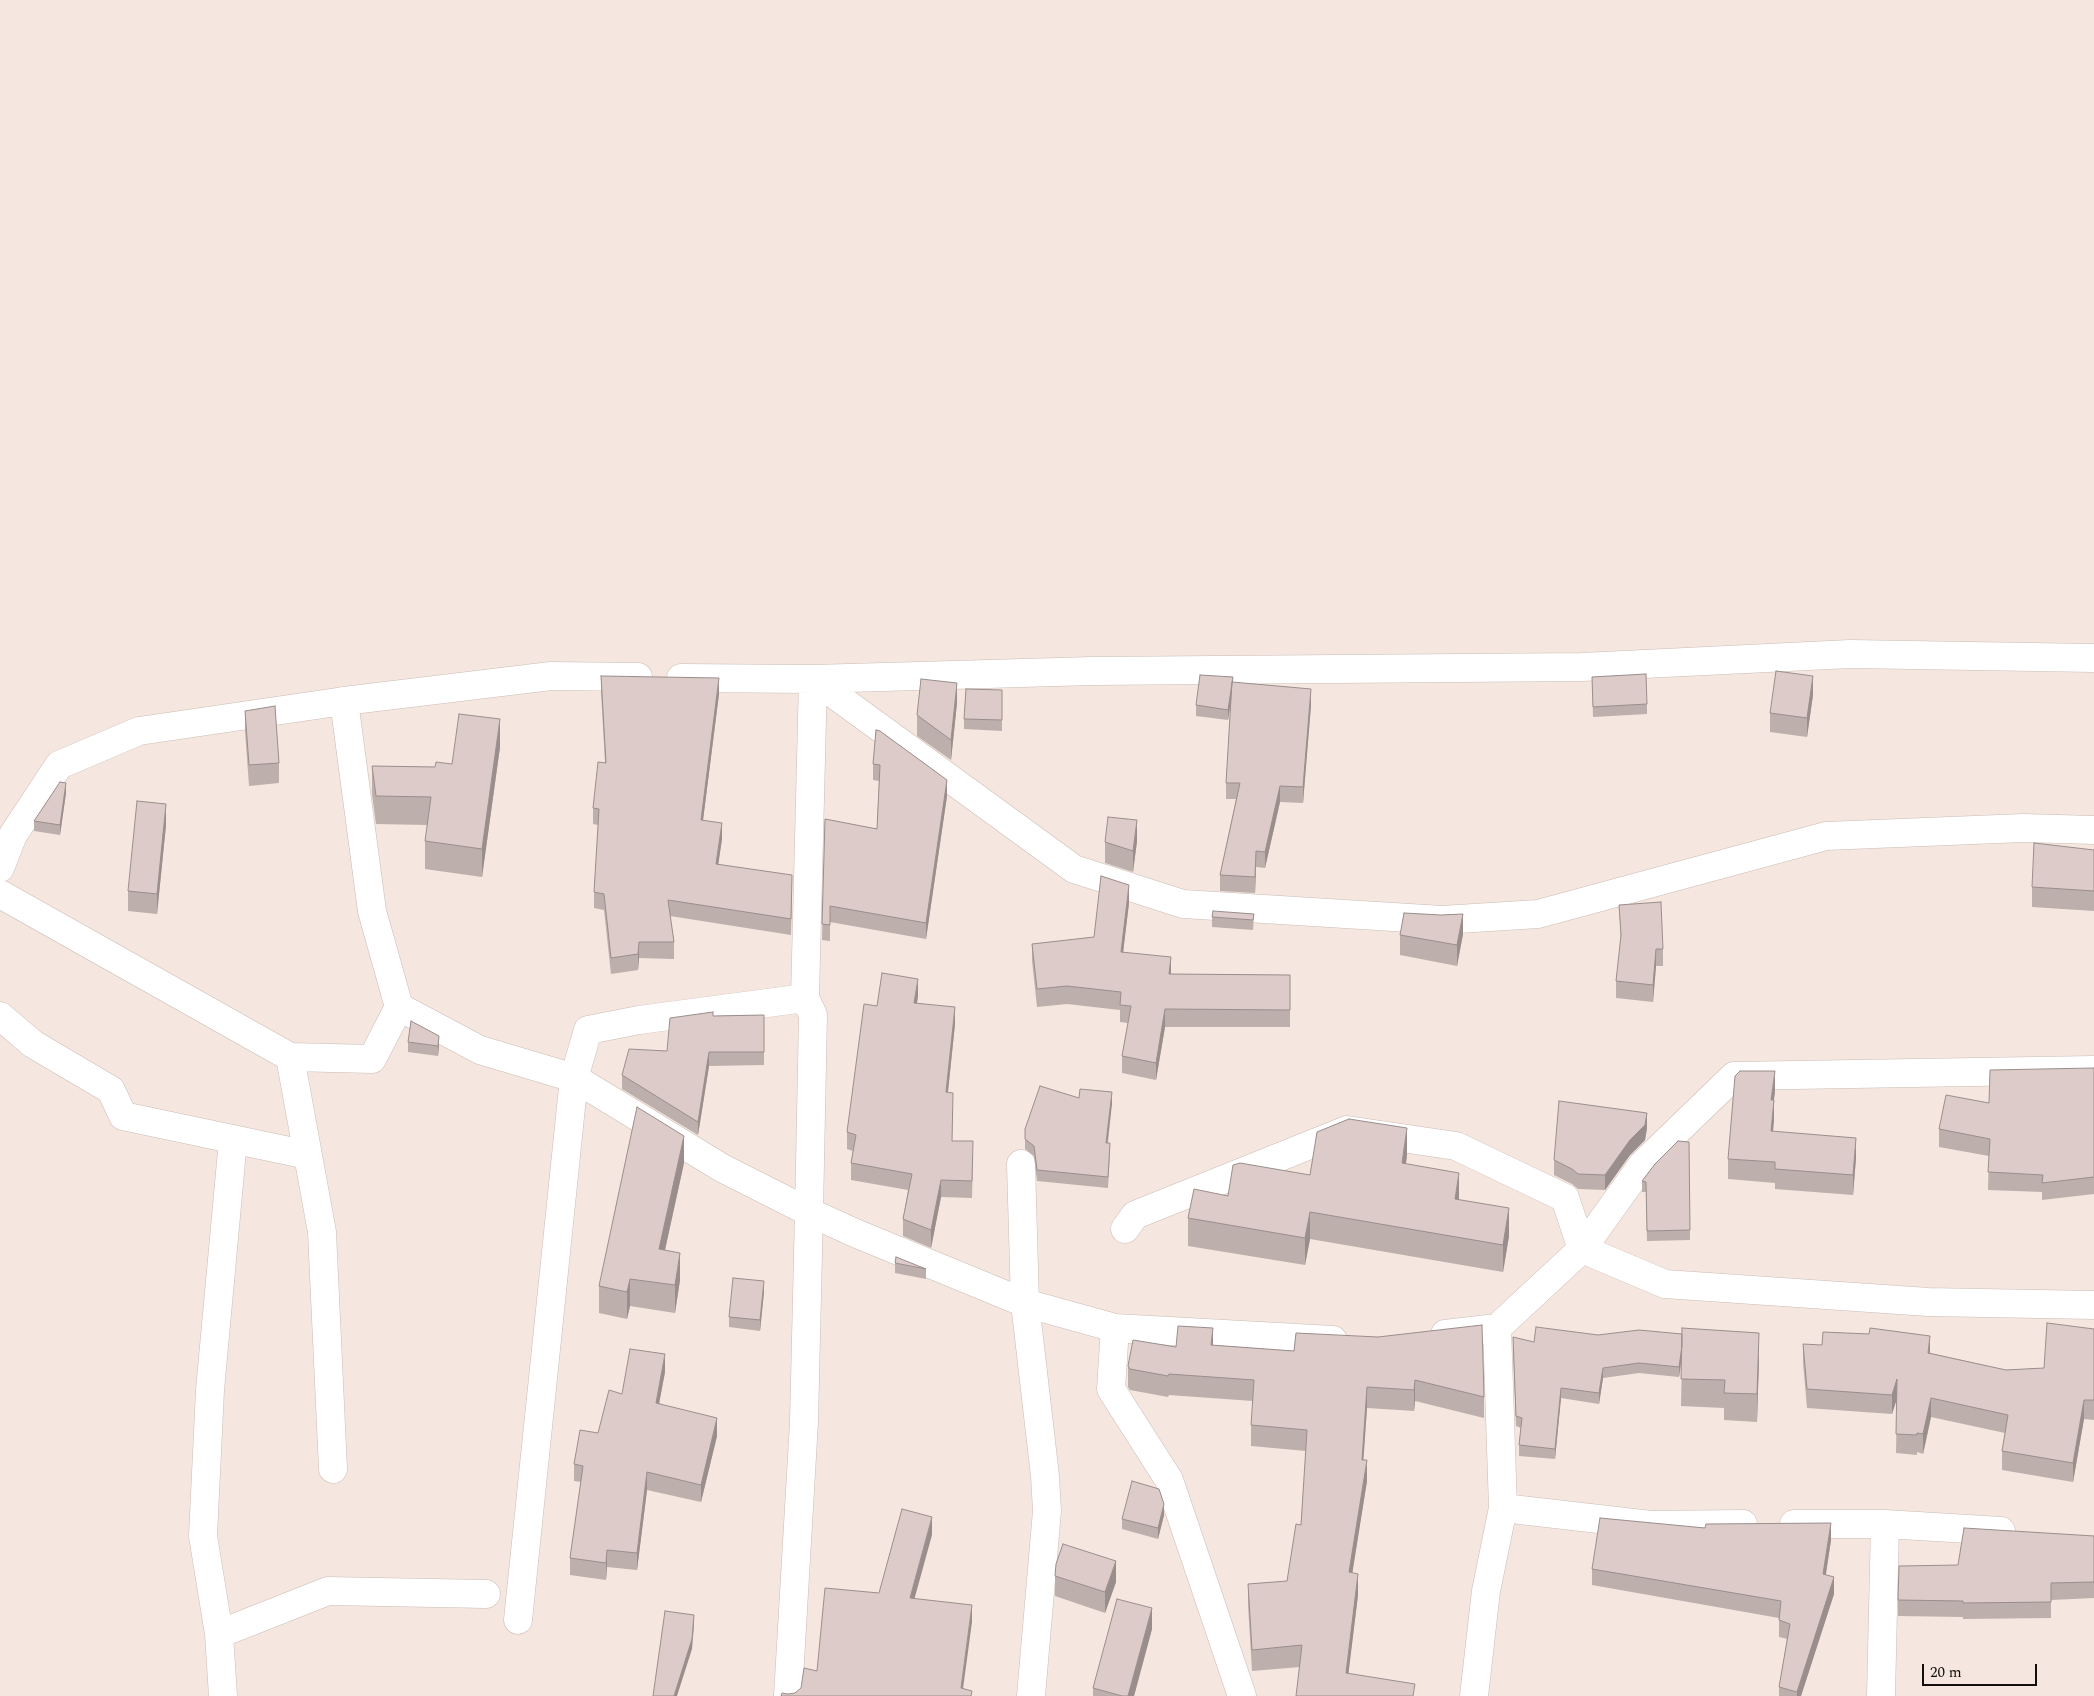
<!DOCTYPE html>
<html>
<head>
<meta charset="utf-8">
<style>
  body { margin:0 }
  #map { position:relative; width:2094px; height:1696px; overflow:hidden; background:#f5e6df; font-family:Spectral,serif }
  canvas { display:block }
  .scale { position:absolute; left:1922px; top:1664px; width:115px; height:22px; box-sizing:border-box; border:2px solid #140f0d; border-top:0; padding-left:6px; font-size:15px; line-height:18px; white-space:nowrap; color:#140f0d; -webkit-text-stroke:4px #f5e6df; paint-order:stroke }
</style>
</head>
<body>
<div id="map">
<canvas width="2094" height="1696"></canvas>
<div class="scale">20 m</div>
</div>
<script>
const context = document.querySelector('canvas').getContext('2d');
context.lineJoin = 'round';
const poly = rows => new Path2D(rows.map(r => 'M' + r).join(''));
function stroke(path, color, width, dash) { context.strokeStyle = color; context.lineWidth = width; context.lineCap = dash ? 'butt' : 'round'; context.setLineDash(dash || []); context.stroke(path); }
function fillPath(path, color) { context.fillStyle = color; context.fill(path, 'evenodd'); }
const minor = poly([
  [681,678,813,679,1092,671,1582,667,1850,654,2094,658],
  [813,679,1074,869,1183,904,1442,920,1538,914,1826,836,2023,828,2094,830],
  [0,868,13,835,59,765,139,731,344,701,551,676,638,677],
  [0,894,290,1057,372,1059,399,1007,372,911,344,701],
  [399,1007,480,1050,574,1078,722,1168,809,1212,855,1233,1025,1303,1115,1328,1333,1340],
  [0,1016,33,1044,111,1090,123,1116,308,1155],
  [290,1057,322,1232,333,1469],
  [1021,1164,1025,1303,1045,1476,1047,1511,1031,1696],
  [1125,1229,1135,1215,1347,1130,1456,1146,1565,1198,1582,1249,1665,1284,1928,1302,2094,1305],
  [1115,1328,1111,1389,1169,1480,1242,1696],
  [1445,1334,1497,1328,1582,1249,1643,1164,1734,1076,2094,1070],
  [1503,1508,1651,1525,1743,1524],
  [1794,1524,1885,1524,2001,1531],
  [518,1620,574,1078,588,1030,639,1020,805,998],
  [219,1634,328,1591,486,1594],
  [223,1696,219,1634,203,1536,210,1390,233,1140],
  [788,1696,804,1422,809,1212,813,1015,805,998,813,679],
  [1474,1696,1486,1591,1503,1508,1497,1328],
  [1881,1696,1885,1524]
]);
stroke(minor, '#cbbcb5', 29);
stroke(minor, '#fff', 28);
fillPath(poly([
  [601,676,719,694,703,820,722,839,718,864,792,891,791,935,670,916,674,942,674,959,639,958,638,970,611,974,604,910,594,908,594,892,598,825,593,824,593,808,605,763,601,692],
  [1592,677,1647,704,1647,714,1593,717],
  [1233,683,1311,705,1303,803,1280,802,1265,868,1256,867,1255,893,1220,891,1220,875,1236,799,1226,799,1226,783,1231,703,1228,720,1196,716,1196,705],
  [1002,690,1002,731,964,729,964,719],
  [1813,695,1807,737,1770,732,1770,713],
  [957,703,951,760,917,736,917,715],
  [245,711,279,763,279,783,249,786,245,731],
  [876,730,947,796,926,939,830,922,830,941,822,940,825,819,877,829,879,781,873,780,873,764],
  [500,747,482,877,425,869,425,841,428,825,376,824,372,794,372,766,435,767,452,764],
  [66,793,60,835,34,831,34,821],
  [166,825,157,914,128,911,128,891],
  [1137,841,1133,872,1105,863,1105,842],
  [2094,850,2094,911,2032,907,2032,887],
  [1129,903,1123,952,1171,974,1290,975,1290,1027,1165,1027,1156,1080,1122,1073,1122,1056,1128,1023,1120,1022,1120,1010,1067,1004,1037,1007,1032,961,1032,944,1094,937],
  [1619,905,1663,949,1663,966,1656,966,1653,1002,1616,998,1616,981,1621,941],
  [1254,914,1253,930,1212,927,1212,917],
  [1463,934,1457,966,1400,955,1400,935],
  [918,996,917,1003,955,1024,948,1092,953,1110,952,1141,973,1158,972,1198,941,1197,931,1248,903,1236,903,1219,908,1190,851,1180,851,1163,853,1151,847,1149,847,1132,877,1006],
  [764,1015,764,1065,709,1066,698,1135,622,1089,622,1075,667,1051,713,1016],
  [408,1042,439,1046,438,1056,408,1052],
  [2094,1068,2094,1194,2042,1200,2042,1192,1988,1190,1989,1156,1939,1147,1939,1129,1989,1103],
  [1775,1091,1774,1100,1773,1131,1856,1158,1853,1195,1775,1189,1775,1183,1728,1179,1728,1159],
  [1079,1098,1112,1103,1108,1143,1110,1154,1108,1188,1037,1181,1034,1156,1025,1149,1025,1139],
  [1647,1128,1645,1140,1630,1155,1605,1190,1578,1189,1572,1184,1554,1175,1554,1160],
  [1689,1142,1690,1240,1647,1241,1646,1192,1642,1192,1642,1181],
  [1407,1155,1406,1164,1459,1200,1509,1236,1503,1272,1310,1239,1305,1265,1188,1246,1188,1218,1228,1196,1310,1175],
  [684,1163,665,1250,680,1280,675,1313,630,1306,627,1319,599,1313,599,1286],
  [895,1263,926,1269,926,1279,895,1273],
  [764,1292,760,1331,729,1327,729,1317],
  [2094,1329,2094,1420,2084,1419,2073,1482,2002,1470,2002,1451,2005,1433,1931,1417,1923,1454,1917,1452,1917,1455,1896,1453,1897,1399,1892,1414,1807,1408,1803,1363,1803,1344,1930,1353,2006,1370,2044,1368],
  [1296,1333,1484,1397,1484,1418,1415,1401,1414,1411,1367,1408,1363,1460,1367,1481,1352,1573,1358,1595,1348,1674,1415,1696,1300,1667,1252,1671,1248,1605,1248,1584,1287,1581,1301,1525,1306,1451,1251,1446,1251,1425,1253,1401,1169,1395,1168,1397,1130,1390,1128,1387,1128,1366,1176,1347,1213,1345,1294,1351],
  [1534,1342,1759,1360,1757,1422,1724,1420,1724,1408,1681,1406,1682,1359,1679,1377,1639,1373,1603,1378,1599,1404,1561,1398,1555,1459,1519,1456,1519,1445,1521,1428,1516,1426,1513,1347],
  [665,1372,659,1403,717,1436,701,1502,647,1490,637,1570,607,1567,606,1580,570,1575,570,1558,581,1482,574,1481,574,1464,598,1433,622,1394],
  [1164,1515,1158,1539,1122,1529,1122,1519],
  [2094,1536,2094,1598,2051,1600,2051,1618,1963,1619,1963,1617,1898,1616,1898,1600,1958,1565],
  [1831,1540,1826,1575,1834,1594,1801,1696,1779,1696,1779,1687,1787,1639,1779,1637,1779,1618,1592,1585,1592,1569],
  [1055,1576,1116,1582,1105,1613,1055,1596],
  [1152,1629,1134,1696,1093,1696,1093,1688]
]), '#bdafac');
fillPath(poly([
  [1813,676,1813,695,1807,737,1807,718],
  [1233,677,1233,687,1228,720,1228,710],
  [719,678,719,694,701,836,701,820],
  [957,683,957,703,951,760,951,740],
  [1311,689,1311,705,1303,803,1303,787],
  [500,719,500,747,482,877,482,849],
  [947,780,947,796,926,939,926,923],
  [66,783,66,793,60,835,60,825],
  [1280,786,1280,802,1265,868,1265,852],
  [166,804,166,825,157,914,157,894],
  [1137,820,1137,841,1133,872,1133,851],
  [722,823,722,839,716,880,716,864],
  [1256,851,1256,867,1255,893,1255,877],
  [1129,885,1129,903,1121,970,1121,952],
  [1463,914,1463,934,1457,966,1457,945],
  [639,942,639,958,638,970,638,954],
  [1656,949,1656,966,1653,1002,1653,985],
  [1171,957,1171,975,1169,974],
  [918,979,918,996,914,1020,914,1003],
  [955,1007,955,1024,946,1110,946,1092],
  [1165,1009,1165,1027,1156,1080,1156,1063],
  [439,1036,439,1046,438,1056,438,1046],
  [709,1052,709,1066,698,1135,698,1122],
  [1775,1071,1775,1091,1771,1121,1771,1100],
  [1112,1092,1112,1103,1106,1154,1106,1143],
  [1774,1100,1774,1121,1771,1152,1771,1131],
  [1647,1113,1647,1128,1645,1140,1630,1155,1605,1190,1605,1175],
  [1407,1128,1407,1155,1402,1190,1402,1163],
  [684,1136,684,1163,659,1277,659,1249],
  [1856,1138,1856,1158,1853,1195,1853,1175],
  [1459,1173,1459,1200,1455,1199],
  [941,1180,941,1197,931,1248,931,1230],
  [1509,1208,1509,1236,1503,1272,1503,1245],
  [1310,1212,1310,1239,1305,1265,1305,1238],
  [680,1253,680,1280,675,1313,675,1285],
  [630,1279,630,1306,627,1319,627,1292],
  [764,1281,764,1292,760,1331,760,1320],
  [1213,1328,1213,1349,1211,1345],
  [1759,1333,1759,1360,1757,1422,1757,1394],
  [1683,1335,1683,1345,1679,1377,1679,1367],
  [1930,1336,1930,1355,1928,1353],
  [665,1354,665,1372,656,1420,656,1403],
  [1603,1368,1603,1378,1599,1404,1599,1393],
  [1897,1379,1897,1398,1892,1414,1892,1395],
  [1415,1380,1415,1401,1414,1411,1414,1390],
  [1367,1387,1367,1408,1362,1481,1362,1460],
  [1561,1388,1561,1398,1555,1459,1555,1449],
  [1931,1398,1931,1417,1923,1454,1923,1434],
  [2084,1400,2084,1419,2073,1482,2073,1463],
  [717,1418,717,1436,701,1502,701,1485],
  [1367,1460,1367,1481,1349,1594,1349,1572],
  [647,1472,647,1490,637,1570,637,1553],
  [1164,1504,1164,1515,1158,1539,1158,1528],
  [932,1517,932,1535,910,1615,910,1598],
  [1831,1523,1831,1540,1823,1591,1823,1574],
  [607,1550,607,1567,606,1580,606,1563],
  [1116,1561,1116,1582,1105,1613,1105,1592],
  [1358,1574,1358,1595,1346,1694,1346,1673],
  [1834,1577,1834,1594,1801,1696,1797,1696,1797,1692],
  [972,1605,972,1622,962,1696,961,1688],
  [1152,1608,1152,1629,1134,1696,1128,1696],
  [694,1615,694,1625,692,1649,677,1696,674,1696]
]), '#9a8e8c');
const building = poly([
  [1776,671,1813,676,1807,718,1770,713,1776,671],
  [1646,674,1647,704,1593,707,1592,677,1646,674],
  [1200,675,1233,677,1228,710,1196,705,1200,675],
  [601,676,719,678,701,820,722,823,716,864,792,875,791,919,668,900,674,942,639,942,638,954,611,958,604,894,594,892,599,809,593,808,598,762,606,763,601,676],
  [921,679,957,683,951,740,917,715,921,679],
  [1232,682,1311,689,1303,787,1280,786,1265,852,1256,851,1255,877,1220,875,1240,783,1226,783,1232,682],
  [966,689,1002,690,1002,720,964,719,966,689],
  [275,706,279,763,249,765,245,711,275,706],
  [459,714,500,719,482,849,425,841,431,797,376,796,372,766,435,767,436,762,452,764,459,714],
  [876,730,880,731,947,780,926,923,830,906,830,925,822,924,825,819,877,829,880,765,873,764,876,730],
  [60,782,66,783,60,825,34,821,60,782],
  [137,801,166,804,157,894,128,891,137,801],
  [1108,817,1137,820,1133,851,1105,842,1108,817],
  [2034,843,2094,850,2094,891,2032,887,2034,843],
  [1101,876,1129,885,1121,952,1171,957,1169,974,1290,975,1290,1010,1165,1009,1156,1063,1122,1056,1131,1006,1120,1005,1121,992,1067,986,1037,989,1032,944,1094,937,1101,876],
  [1661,902,1663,949,1656,949,1653,985,1616,981,1621,935,1619,905,1661,902],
  [1213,911,1254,914,1253,920,1212,917,1213,911],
  [1404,913,1441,915,1463,914,1457,945,1400,935,1404,913],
  [882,973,918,979,914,1003,955,1007,946,1092,953,1093,952,1141,973,1141,972,1181,941,1180,931,1230,903,1219,912,1174,851,1163,856,1135,847,1132,864,1004,877,1006,882,973],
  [713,1012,713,1016,764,1015,764,1052,709,1052,698,1122,622,1075,629,1049,667,1051,670,1018,713,1012],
  [411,1021,439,1036,438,1046,408,1042,411,1021],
  [2094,1068,2094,1177,2042,1183,2043,1175,1988,1172,1990,1139,1939,1129,1946,1095,1989,1103,1990,1070,2094,1068],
  [1740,1071,1775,1071,1771,1100,1774,1100,1771,1131,1856,1138,1853,1175,1775,1169,1775,1162,1728,1159,1735,1076,1740,1071],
  [1040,1086,1079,1098,1080,1089,1112,1092,1106,1143,1110,1143,1108,1177,1037,1170,1034,1146,1025,1139,1025,1129,1040,1086],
  [1559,1101,1647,1113,1645,1125,1630,1140,1605,1175,1578,1174,1572,1169,1554,1160,1559,1101],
  [637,1107,684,1136,659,1249,680,1253,675,1285,630,1279,627,1292,599,1286,637,1107],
  [1349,1119,1407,1128,1402,1163,1459,1173,1455,1199,1509,1208,1503,1245,1310,1212,1305,1238,1188,1218,1194,1189,1228,1196,1233,1165,1240,1163,1310,1175,1317,1132,1349,1119],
  [1678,1141,1689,1142,1690,1230,1647,1231,1646,1182,1642,1181,1655,1164,1678,1141],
  [896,1257,926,1269,895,1263,896,1257],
  [733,1278,764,1281,760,1320,729,1317,733,1278],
  [2047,1323,2094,1329,2094,1400,2084,1400,2073,1463,2002,1451,2008,1415,1931,1398,1923,1434,1917,1433,1917,1435,1896,1434,1897,1379,1892,1395,1807,1389,1803,1344,1822,1345,1823,1332,1869,1334,1870,1328,1930,1336,1928,1353,2006,1370,2044,1368,2047,1323],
  [1482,1325,1484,1397,1415,1380,1414,1390,1367,1387,1362,1460,1367,1460,1349,1572,1358,1574,1346,1673,1415,1684,1413,1696,1296,1696,1302,1645,1252,1650,1248,1584,1287,1581,1296,1524,1301,1525,1307,1430,1251,1425,1254,1380,1169,1374,1168,1376,1130,1369,1128,1366,1133,1340,1176,1347,1178,1326,1213,1328,1211,1345,1294,1351,1296,1333,1378,1337,1482,1325],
  [1536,1327,1598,1335,1639,1330,1682,1334,1682,1346,1679,1367,1639,1363,1603,1368,1599,1393,1561,1388,1555,1449,1519,1445,1522,1418,1516,1416,1513,1337,1534,1342,1536,1327],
  [1682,1328,1759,1333,1757,1394,1724,1393,1725,1380,1681,1379,1682,1328],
  [630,1349,665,1354,656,1403,717,1418,701,1485,647,1472,637,1553,607,1550,606,1563,570,1558,583,1466,574,1464,580,1430,598,1433,609,1390,622,1394,630,1349],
  [1132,1481,1159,1489,1164,1504,1158,1528,1122,1519,1132,1481],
  [902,1509,932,1517,910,1598,972,1605,961,1688,972,1691,971,1696,781,1696,782,1693,788,1694,795,1693,801,1688,804,1668,817,1671,825,1588,879,1593,902,1509],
  [1600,1518,1705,1528,1706,1524,1831,1523,1823,1574,1834,1577,1797,1692,1779,1687,1790,1624,1779,1620,1781,1601,1592,1569,1600,1518],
  [1964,1528,2094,1536,2094,1582,2051,1583,2051,1602,1963,1603,1963,1601,1898,1600,1899,1566,1958,1565,1964,1528],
  [1063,1544,1116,1561,1105,1592,1055,1576,1056,1564,1063,1544],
  [1117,1599,1152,1608,1128,1696,1122,1696,1093,1688,1117,1599],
  [665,1611,694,1615,692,1639,674,1696,653,1696,665,1611]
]);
fillPath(building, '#dccbc8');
stroke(building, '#9a8e8c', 1);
</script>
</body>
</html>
